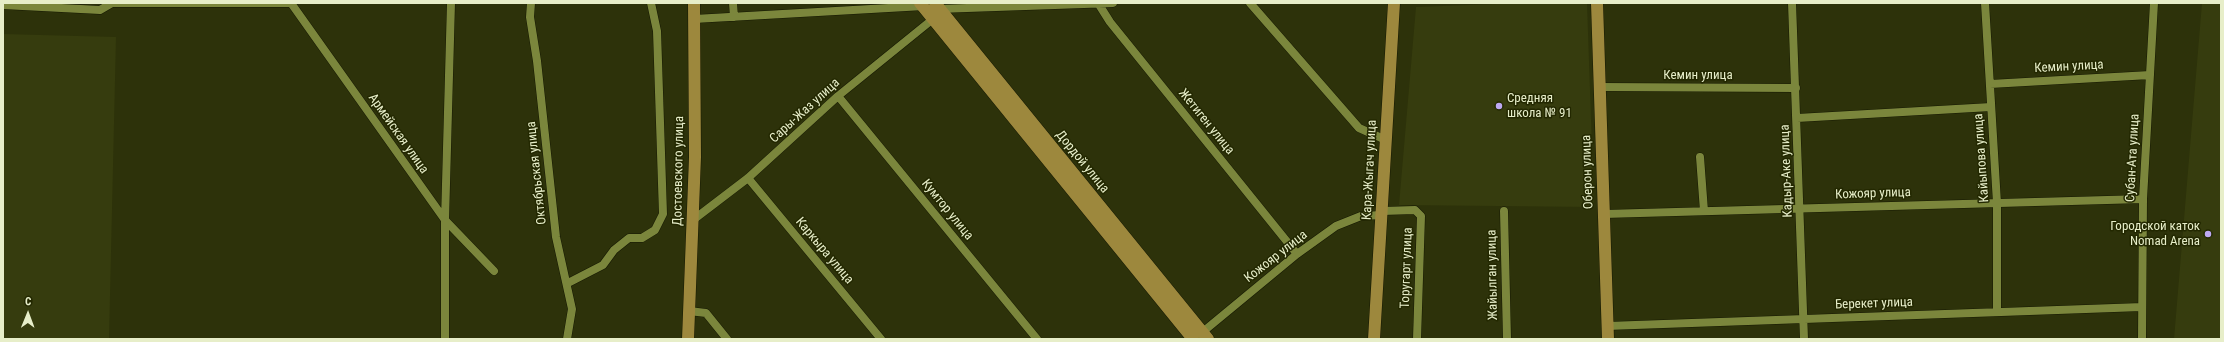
<!DOCTYPE html>
<html>
<head>
<meta charset="utf-8">
<style>
  body { margin:0 }
  #map { position:relative; width:2224px; height:342px; overflow:hidden; background:#2d320a; font-family:"Roboto Condensed",sans-serif }
  canvas { display:block }
  .frame { position:absolute; inset:0; border:4px solid #e7eec9; pointer-events:none }
  .north { position:absolute; left:8px; top:294px; width:40px; height:40px; -webkit-text-stroke:3px #232800; paint-order:stroke; rotate:1deg; font-size:11px; font-weight:700; line-height:16px; text-align:center; color:#e7eec9 }
  .north::after { content:''; display:block; margin:auto; width:14px; height:18px; background:#e7eec9; clip-path:polygon(50% 0,100% 100%,50% 72%,0 100%) }
</style>
</head>
<body>
<div id="map">
<canvas width="2224" height="342"></canvas>
<div class="frame"></div>
<div class="north">С</div>
</div>
<script>
const context = document.querySelector('canvas').getContext('2d');
context.lineJoin = 'round';
function fillPath(path, color) { context.fillStyle = color; context.fill(path, 'evenodd'); }
const poly = rows => new Path2D(rows.map(r => 'M' + r).join(''));
function stroke(path, color, width, dash) { context.strokeStyle = color; context.lineWidth = width; context.lineCap = dash ? 'butt' : 'round'; context.setLineDash(dash || []); context.stroke(path); }
function label(font, color, halo, rows, align = 'center') {
  context.font = font + ' "Roboto Condensed",sans-serif'; context.lineWidth = 3; context.setLineDash([]); context.textBaseline = 'middle'; context.strokeStyle = halo; context.fillStyle = color; for (const [text, x, y, turn = 0] of rows) {
    context.save(); context.translate(x, y); context.rotate((+turn || 0) * Math.PI / 180); context.textAlign = isNaN(turn) ? turn : align; if (halo) context.strokeText(text, 0, 0); context.fillText(text, 0, 0); context.restore();
  }
}
fillPath(poly([
  [1522,3,1587,3,1594,207,1399,205,1416,7],
  [2202,3,2221,3,2221,339,2174,339],
  [3,34,116,37,109,339,3,339]
]), '#363c0e');
const street = poly([
  [291,3,445,220,494,271],
  [531,3,530,17,537,61,556,237,572,309,567,339],
  [733,3,734,17],
  [1098,3,1110,22,1297,254],
  [1250,3,1359,128,1386,140],
  [1792,3,1804,339],
  [1985,3,1997,203,1997,312],
  [3,5,100,10,112,3,291,3],
  [938,9,1113,3],
  [694,19,924,6],
  [1990,84,2150,75],
  [1599,87,1796,88],
  [838,96,1037,339],
  [1797,118,1991,107],
  [1700,157,1704,211],
  [748,178,881,339],
  [1382,211,1415,210,1421,216,1417,339],
  [1504,211,1507,339],
  [1604,214,2143,199],
  [693,220,748,178,838,96,933,19],
  [568,283,603,265,614,250,629,238,642,238,655,230,663,214,657,31,651,3],
  [689,311,706,313,727,339],
  [1607,326,2142,307],
  [1199,335,1297,254,1336,226,1361,216,1382,215],
  [445,339,445,220,451,3],
  [2142,339,2143,199,2154,3]
]);
const secondary = poly([
  [920,3,1193,339],
  [935,3,1208,339],
  [1597,3,1608,339],
  [688,339,695,157,694,3],
  [1374,339,1394,3]
]);
stroke(street, '#161903', 9);
stroke(secondary, '#161903', 13);
stroke(street, '#7b863c', 8);
stroke(secondary, '#9d883d', 12);
for (const [x, y, r, color] of [
  [1499,106,4,"#bea9f4"],
  [2208,234,4,"#bea9f4"]
]) { const dot = new Path2D(); dot.arc(x, y, r, 0, 2 * Math.PI); context.fillStyle = color; context.fill(dot); stroke(dot, '#232800', 1.5); }
label('13px', '#e7eec9', '#232800', [
  ["Кемин улица",2069,67,-3],
  ["Кемин улица",1698,76],
  ["Сары-Жаз улица",805,111,-42],
  ["Жетиген улица",1206,122,51],
  ["Армейская улица",398,134,55],
  ["Кайыпова улица",1982,158,-94],
  ["Субан-Ата улица",2133,158,-87],
  ["Дордой улица",1082,162,51],
  ["Кара-Жыгач улица",1370,170,-87],
  ["Достоевского улица",679,171,-89],
  ["Кадыр-Аке улица",1787,171,-92],
  ["Оберон улица",1588,172,-92],
  ["Октябрьская улица",537,173,-96],
  ["Кожояр улица",1873,194,-2],
  ["Кумтор улица",947,210,51],
  ["Каркыра улица",824,251,50],
  ["Кожояр улица",1276,257,-38],
  ["Торугарт улица",1407,268,-88],
  ["Жайылган улица",1493,275,-91],
  ["Берекет улица",1874,304,-2]
]);
label('13px', '#e7eec9', '#232800', [
  ["Средняя",1507,99],
  ["школа № 91",1507,114],
  ["Городской каток",2200,227,"right"],
  ["Nomad Arena",2200,242,"right"]
], 'left');
</script>
</body>
</html>
